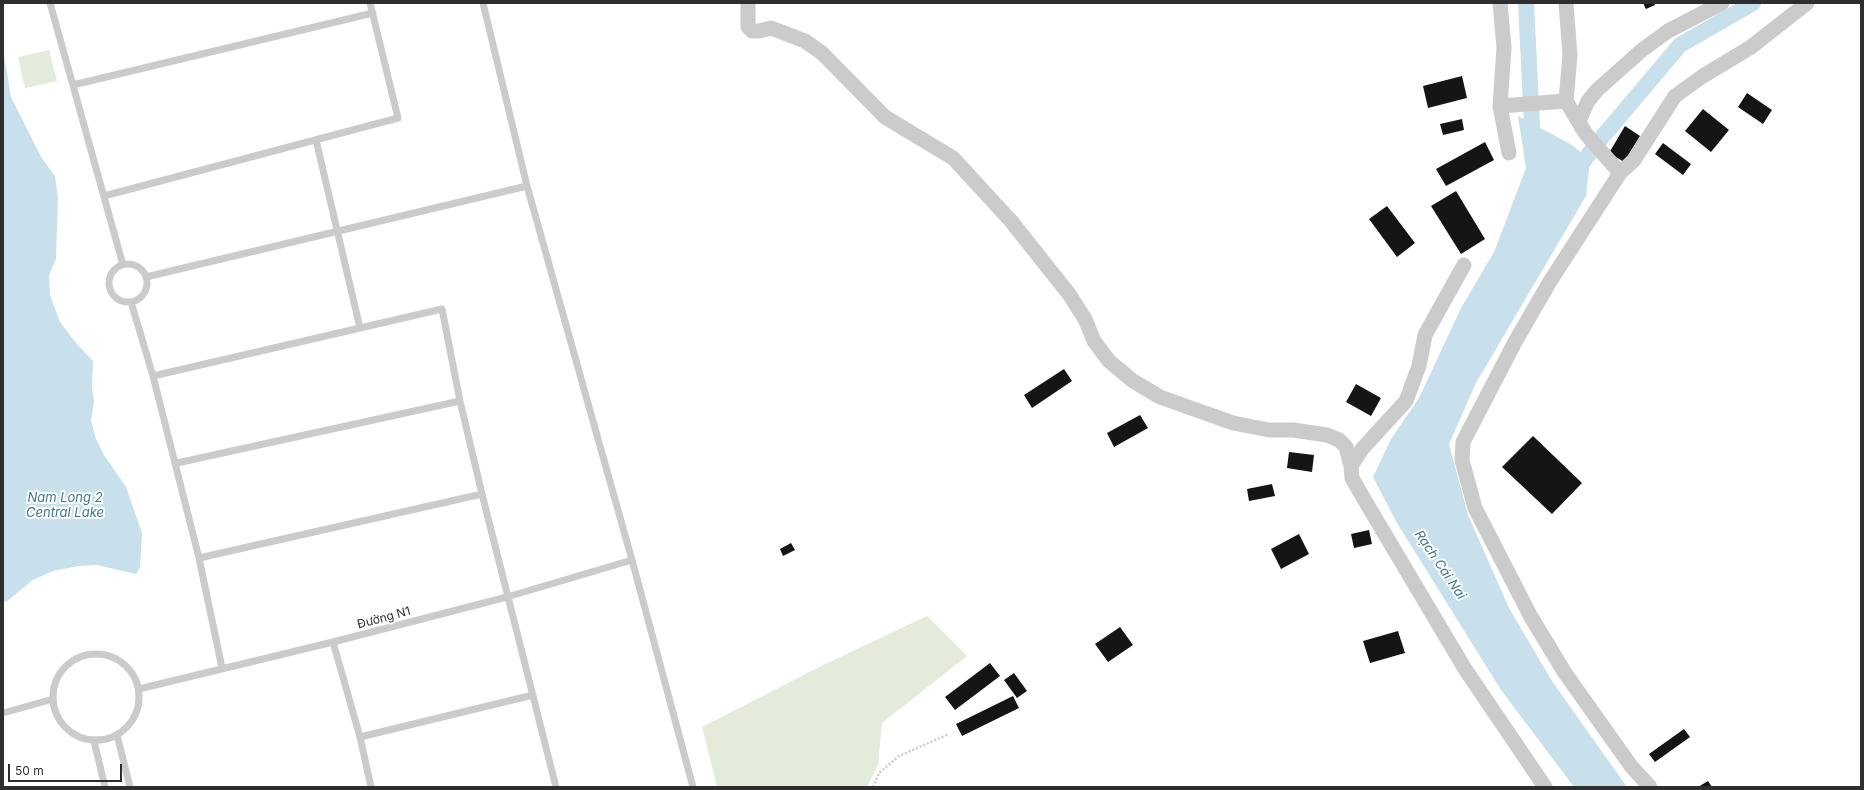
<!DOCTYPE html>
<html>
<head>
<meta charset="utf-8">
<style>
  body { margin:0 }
  #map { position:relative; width:1864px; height:790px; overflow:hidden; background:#fff; font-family:Inter,sans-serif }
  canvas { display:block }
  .frame { position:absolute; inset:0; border:4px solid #2e2e2e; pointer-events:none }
  .scale { position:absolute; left:8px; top:764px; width:114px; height:18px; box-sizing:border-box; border:2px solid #2e2e2e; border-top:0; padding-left:5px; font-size:12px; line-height:14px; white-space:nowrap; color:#2e2e2e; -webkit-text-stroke:3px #fff; paint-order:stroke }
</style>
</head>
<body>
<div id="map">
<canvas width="1864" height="790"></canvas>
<div class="frame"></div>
<div class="scale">50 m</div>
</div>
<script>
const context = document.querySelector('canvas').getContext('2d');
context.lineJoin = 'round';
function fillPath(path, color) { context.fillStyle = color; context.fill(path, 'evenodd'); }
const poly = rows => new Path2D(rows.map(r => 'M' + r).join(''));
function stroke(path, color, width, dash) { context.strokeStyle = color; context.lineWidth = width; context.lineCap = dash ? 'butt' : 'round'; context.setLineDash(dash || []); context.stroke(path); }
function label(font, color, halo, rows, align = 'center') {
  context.font = font + ' Inter,sans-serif'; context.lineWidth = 4; context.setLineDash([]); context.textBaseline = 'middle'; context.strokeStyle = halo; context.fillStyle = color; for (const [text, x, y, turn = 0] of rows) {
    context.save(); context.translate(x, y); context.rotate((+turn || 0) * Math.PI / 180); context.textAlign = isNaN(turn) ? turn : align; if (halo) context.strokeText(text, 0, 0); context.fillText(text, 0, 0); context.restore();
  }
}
fillPath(poly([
  [49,50,57,81,25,88,18,57],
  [927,616,967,656,882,723,878,765,867,787,717,787,702,727,823,665]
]), '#e5ebdb');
fillPath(poly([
  [3,8,4,55,11,97,41,157,55,176,58,198,56,259,49,275,50,295,60,322,76,343,93,361,92,388,94,401,91,421,96,439,104,455,126,487,142,533,140,567,136,574,97,565,79,566,53,571,33,580,6,602,3,600],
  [1518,116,1572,145,1590,160,1586,196,1476,383,1449,444,1468,515,1509,608,1552,681,1627,787,1574,787,1501,690,1397,523,1373,477,1391,439,1419,398,1461,308,1494,252,1526,168]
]), '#c8e0eb');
stroke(poly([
  [1526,3,1533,145],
  [1574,174,1598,142,1680,45,1753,3]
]), '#c8e0eb', 16);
fillPath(poly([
  [1643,3,1654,3,1655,5,1646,9],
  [1462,76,1467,98,1428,108,1423,86],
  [1747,93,1772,110,1763,124,1738,107],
  [1703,109,1729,130,1711,152,1685,131],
  [1462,119,1464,130,1443,135,1440,124],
  [1625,126,1640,136,1624,162,1609,153],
  [1485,142,1494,160,1446,186,1436,169],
  [1663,143,1691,164,1683,175,1655,154],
  [1456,191,1485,239,1461,254,1431,206],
  [1387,206,1415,243,1397,257,1369,219],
  [1064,369,1072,381,1032,408,1024,395],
  [1356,384,1381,398,1371,416,1346,402],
  [1140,415,1148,428,1114,447,1107,433],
  [1533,436,1582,483,1552,514,1502,467],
  [1289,452,1314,455,1312,472,1287,468],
  [1272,484,1275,496,1249,501,1247,489],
  [1369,530,1372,544,1354,548,1351,534],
  [1299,534,1309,554,1281,569,1271,549],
  [791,543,795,550,783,556,780,549],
  [1120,627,1133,645,1108,662,1095,644],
  [1398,631,1405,653,1370,663,1363,641],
  [990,663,1000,676,955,710,945,697],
  [1014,673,1027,691,1017,698,1004,680],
  [1013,696,1019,708,962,736,956,724],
  [1684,729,1690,737,1655,762,1649,754],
  [1708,781,1712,787,1698,787]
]), '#151515');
stroke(poly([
  [873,787,879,773,899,756,949,734]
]), '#cbcbcb', 2.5, [2, 2]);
stroke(poly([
  [50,3,123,265],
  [483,3,527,186,632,560,693,787],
  [73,85,373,13],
  [316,140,360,328],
  [104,196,398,118,370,3],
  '109 283a19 19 0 1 1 38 0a19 19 0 1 1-38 0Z',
  [146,277,527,186],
  [131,302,153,376],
  [177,463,460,401],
  [199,558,482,494],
  [333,642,360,737,371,787],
  '53 697a43 43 0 1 1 86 0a43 43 0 1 1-86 0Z',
  [222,668,199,558,153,376,442,309,460,401,482,494,556,787],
  [139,689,333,642,507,597,632,560],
  [3,713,53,699],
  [117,735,130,787],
  [360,737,533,695],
  [94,741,105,787]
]), '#cbcbcb', 7);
stroke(poly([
  [748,3,748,27,752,31,759,31,771,28,805,41,822,53,885,117,953,158,1011,221,1069,294,1085,319,1094,341,1109,361,1133,381,1160,397,1233,423,1269,430,1293,430,1327,435,1339,440,1346,447,1351,466,1352,478,1361,494,1465,669,1545,787],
  [1500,3,1504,48,1500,106,1509,153],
  [1566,101,1570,55,1566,3],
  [1500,106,1566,101,1586,134,1620,173],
  [1581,127,1579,121,1588,101,1597,90,1642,50,1668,31,1722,3],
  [1351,466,1362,449,1406,401,1419,366,1425,335,1464,265],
  [1650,787,1631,766,1565,673,1531,617,1475,508,1462,460,1463,442,1515,342,1549,283,1620,173,1634,160,1675,96,1703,76,1751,47,1807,3]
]), '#cbcbcb', 15);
label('12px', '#2e2e2e', '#fff', [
  ["Đường N1",384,618,-15]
]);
label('italic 13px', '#3d768e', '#fff', [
  ["Nam Long 2",65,498],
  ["Central Lake",65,513],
  ["Rạch Cái Nai",1440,565,56]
]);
</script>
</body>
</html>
